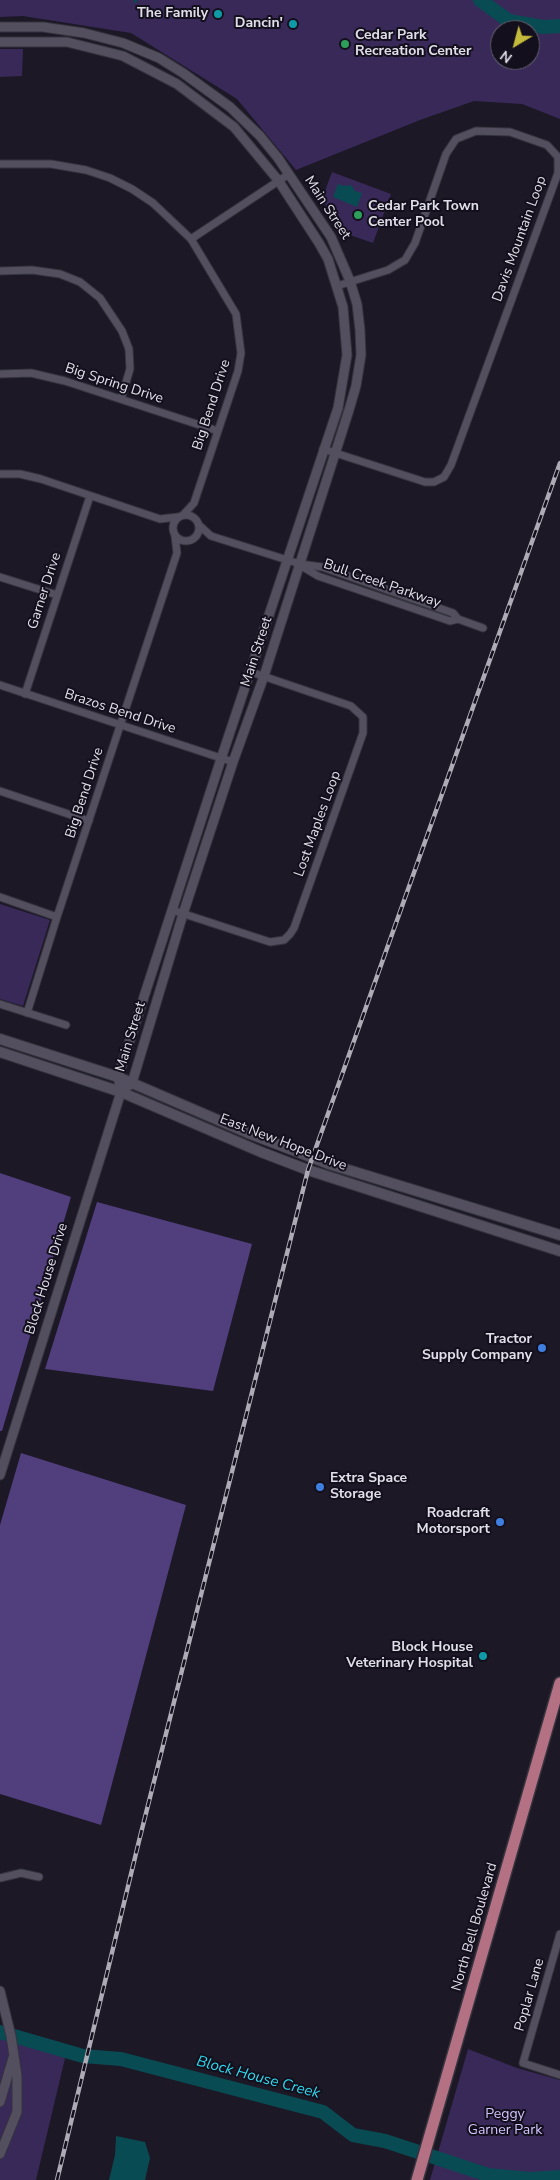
<!DOCTYPE html>
<html>
<head>
<meta charset="utf-8">
<style>
  body { margin:0 }
  #map { position:relative; width:560px; height:2180px; overflow:hidden; background:#1c1826; font-family:"Nunito Sans",sans-serif }
  canvas { display:block }
  .north { position:absolute; left:490px; top:20px; width:50px; height:50px; box-sizing:border-box; background:#130f1c; border:1px solid #65626e; border-radius:50%; rotate:217deg; font-size:14px; font-weight:700; line-height:20px; text-align:center; color:#e0dee8 }
  .north::after { content:''; display:block; margin:auto; width:18px; height:22px; background:#c6bc3c; clip-path:polygon(50% 0,100% 100%,50% 72%,0 100%) }
</style>
</head>
<body>
<div id="map">
<canvas width="560" height="2180"></canvas>
<div class="north">N</div>
</div>
<script>
const context = document.querySelector('canvas').getContext('2d');
context.lineJoin = 'round';
function fillPath(path, color) { context.fillStyle = color; context.fill(path, 'evenodd'); }
const poly = rows => new Path2D(rows.map(r => 'M' + r).join(''));
function stroke(path, color, width, dash) { context.strokeStyle = color; context.lineWidth = width; context.lineCap = dash ? 'butt' : 'round'; context.setLineDash(dash || []); context.stroke(path); }
function label(font, color, halo, rows, align = 'center') {
  context.font = font + ' "Nunito Sans",sans-serif'; context.lineWidth = 4; context.setLineDash([]); context.textBaseline = 'middle'; context.strokeStyle = halo; context.fillStyle = color; for (const [text, x, y, turn = 0] of rows) {
    context.save(); context.translate(x, y); context.rotate((+turn || 0) * Math.PI / 180); context.textAlign = isNaN(turn) ? turn : align; if (halo) context.strokeText(text, 0, 0); context.fillText(text, 0, 0); context.restore();
  }
}
fillPath(poly([
  [0,0,560,0,560,119,522,104,474,101,420,120,296,170,237,99,131,33,23,16,0,17],
  [500,30,530,30,530,60,500,60],
  [0,49,23,49,22,76,0,77],
  [332,172,391,194,373,243,341,232,322,199],
  [0,904,50,920,23,1006,0,999],
  [0,2033,67,2050,36,2180,0,2180],
  [468,2049,517,2068,560,2080,560,2180,430,2180]
]), '#382959');
fillPath(poly([
  [0,1173,71,1197,2,1431,0,1431],
  [97,1202,252,1244,213,1391,45,1369],
  [21,1453,186,1505,101,1825,0,1794,0,1525]
]), '#513e7d');
fillPath(poly([
  [338,184,344,186,351,185,355,191,362,193,357,207,333,197],
  [116,2136,145,2142,150,2158,145,2180,109,2180,115,2155]
]), '#094b53');
stroke(poly([
  [135,2,136,0]
]), '#094b53', 2.5);
stroke(poly([
  [480,0,509,21,543,27,560,26],
  [0,2032,83,2056,121,2059,323,2112,353,2135,385,2141,488,2175,530,2179,560,2177]
]), '#094b53', 14);
const minor = poly([
  [0,164,51,164,86,170,110,178,132,189,153,203,191,239,236,314,241,353,238,371,194,503,183,515],
  [191,239,289,174],
  [0,271,32,270,60,274,80,282,100,298,122,331,129,349,130,369,121,399],
  [0,374,31,373,65,381,218,431],
  [323,449,425,482,434,482,444,477,451,465,558,173,558,157,547,145,510,132,476,131,456,139,446,154,415,243,405,260,388,270,337,286],
  [0,474,20,474,41,479,160,519,178,517],
  '173 528a13 13 0 1 1 26 0a13 13 0 1 1-26 0Z',
  [199,525,211,536,300,564,322,567,453,613,458,619],
  [303,567,318,576,450,621,458,619,483,628],
  [0,577,57,595],
  [0,685,233,762],
  [25,694,90,496],
  [0,791,89,821],
  [0,897,57,917],
  [172,910,270,942,284,940,290,934,294,928,363,733,363,717,351,706,251,672],
  [0,1004,66,1025],
  [27,1013,57,917,177,553,175,536],
  [0,1878,21,1873,39,1877],
  [560,1934,523,2063,560,2075]
]);
const tertiary = poly([
  [0,27,43,27,84,33,123,43,159,58,183,73,230,107,260,136,278,158,331,237,350,281,357,304,360,330,361,355,356,386,349,410,264,676,233,762,183,914,132,1083,121,1092],
  [0,42,67,42,123,56,177,84,234,127,278,180,319,243,328,259,343,307,347,355,338,408,221,759,118,1077,121,1092,0,1475],
  [0,1991,11,2036,17,2076,17,2112,0,2154],
  [0,2102,13,2058]
]);
const secondary = poly([
  [0,1039,118,1077,248,1133,329,1164,560,1235],
  [0,1052,121,1092,261,1152,308,1170,560,1251]
]);
const primary = poly([
  [417,2180,560,1683]
]);
stroke(minor, '#36343e', 9);
stroke(tertiary, '#36343e', 11);
stroke(secondary, '#36343e', 12);
stroke(primary, '#36343e', 14);
stroke(minor, '#534f5f', 7);
stroke(tertiary, '#534f5f', 9);
stroke(secondary, '#534f5f', 10);
stroke(primary, '#b57184', 11);
const rail = poly([
  [57,2180,139,1841,308,1170,560,463]
]);
stroke(rail, '#aeabb6', 4.5);
stroke(rail, '#130f1c', 2.5, [8]);
for (const [x, y, r, color] of [
  [218,14,5,"#0f9aa8"],
  [293,24,5,"#0f9aa8"],
  [345,44,5,"#2e9e5b"],
  [358,215,5,"#2e9e5b"],
  [542,1348,5,"#3f7fe0"],
  [320,1487,5,"#3f7fe0"],
  [500,1522,5,"#3f7fe0"],
  [483,1656,5,"#0f9aa8"]
]) { const dot = new Path2D(); dot.arc(x, y, r, 0, 2 * Math.PI); context.fillStyle = color; context.fill(dot); stroke(dot, '#130f1c', 2); }
label('bold 14px', '#e0dee8', '#130f1c', [
  ["The Family",208,14],
  ["Dancin'",283,24],
  ["Cedar Park",355,36,"left"],
  ["Recreation Center",355,52,"left"],
  ["Cedar Park Town",368,207,"left"],
  ["Center Pool",368,223,"left"],
  ["Tractor",532,1340],
  ["Supply Company",532,1356],
  ["Extra Space",330,1479,"left"],
  ["Storage",330,1495,"left"],
  ["Roadcraft",490,1514],
  ["Motorsport",490,1530],
  ["Block House",473,1648],
  ["Veterinary Hospital",473,1664]
], 'right');
label('14px', '#e0dee8', '#130f1c', [
  ["Main Street",327,208,57],
  ["Davis Mountain Loop",520,239,-70],
  ["Big Spring Drive",114,384,18],
  ["Big Bend Drive",212,405,-72],
  ["Bull Creek Parkway",382,584,19],
  ["Garner Drive",45,591,-72],
  ["Main Street",257,652,-72],
  ["Brazos Bend Drive",120,712,18],
  ["Big Bend Drive",85,793,-72],
  ["Lost Maples Loop",318,824,-70],
  ["Main Street",131,1037,-73],
  ["East New Hope Drive",283,1143,21],
  ["Block House Drive",47,1279,-73],
  ["North Bell Boulevard",475,1927,-74],
  ["Poplar Lane",530,1995,-74]
]);
label('14px', '#d1c3fc', '#130f1c', [
  ["Peggy",505,2115],
  ["Garner Park",505,2131]
]);
label('italic 15px', '#2ed9ef', '#130f1c', [
  ["Block House Creek",258,2078,15]
]);
</script>
</body>
</html>
